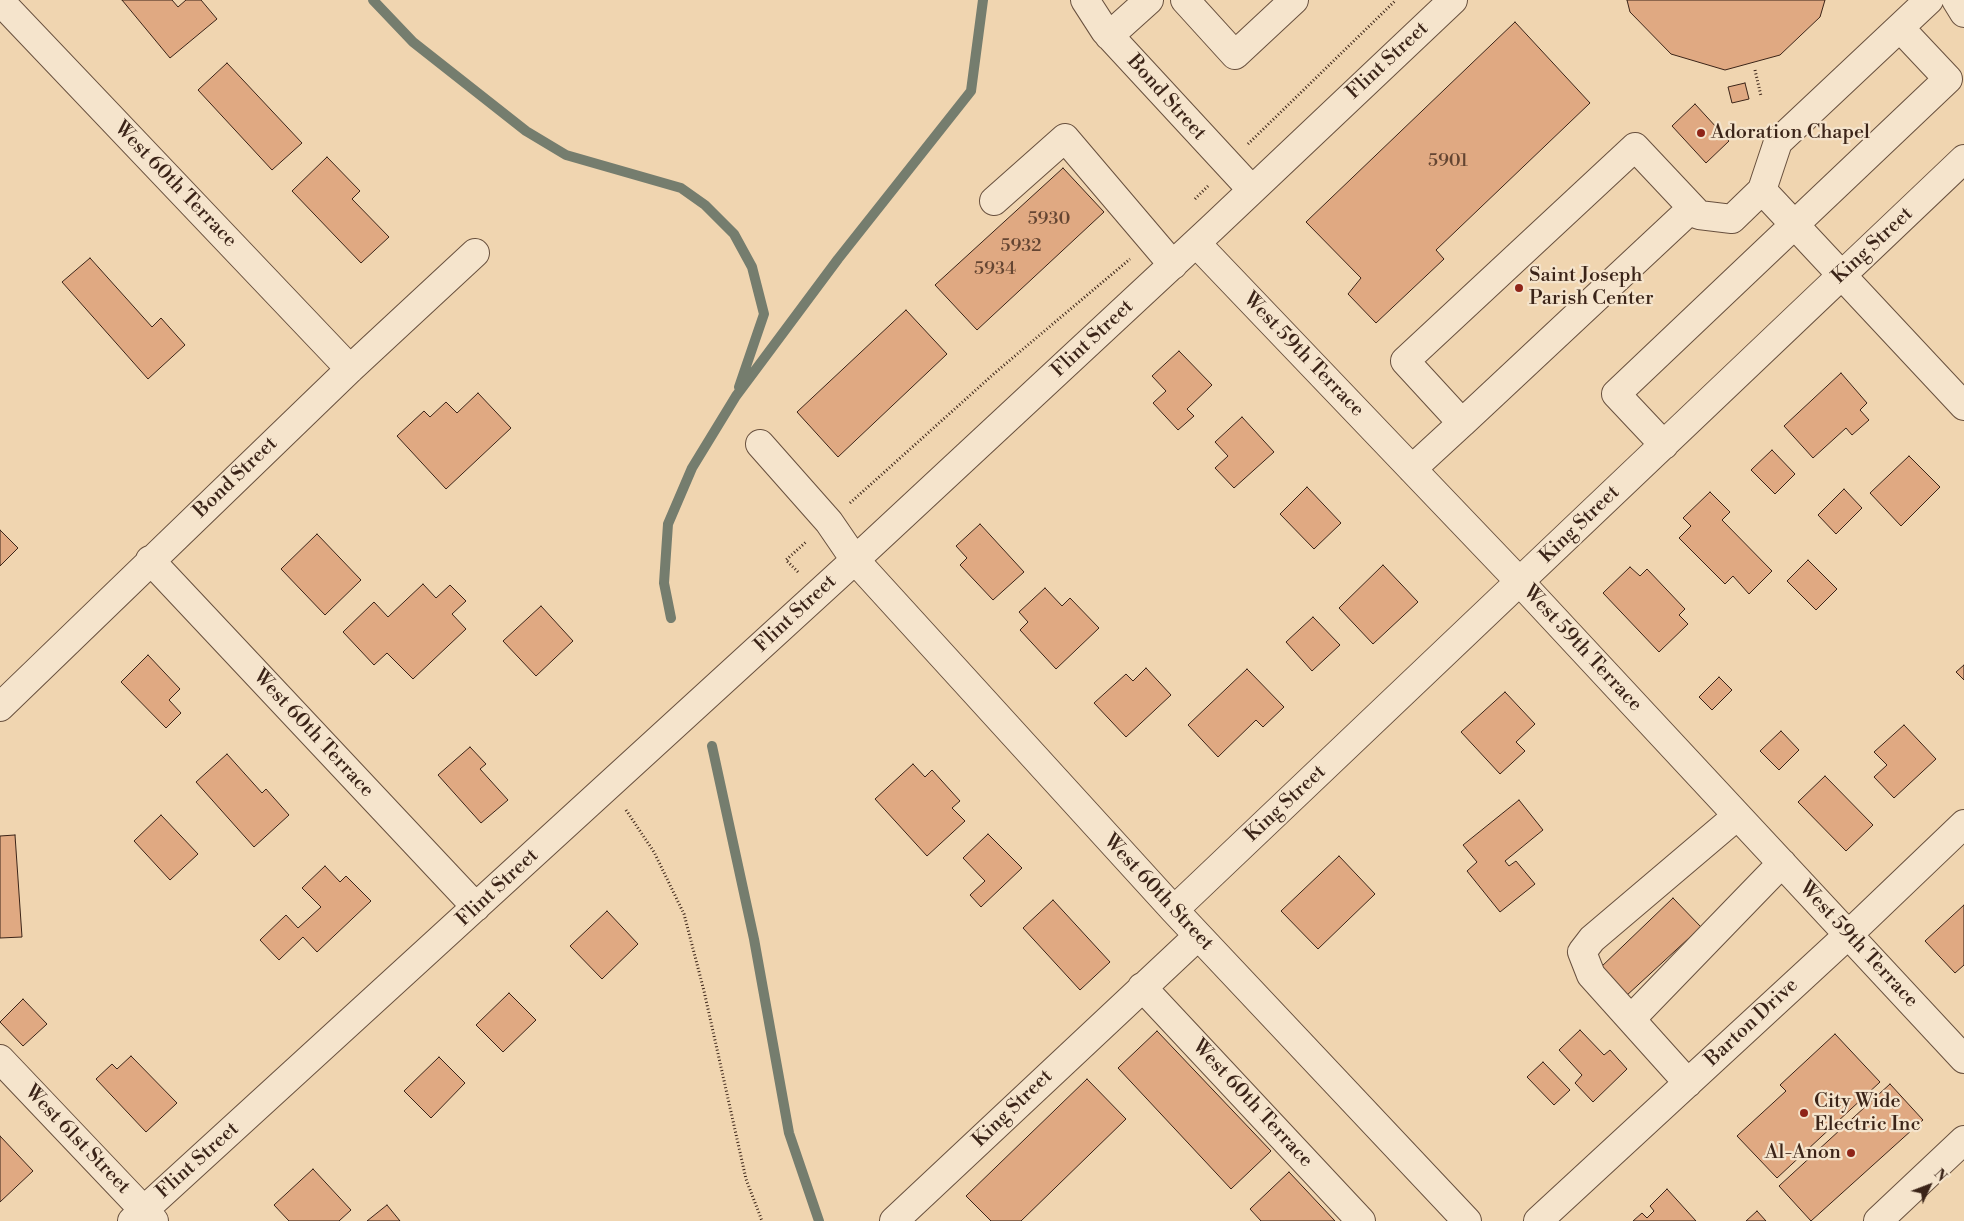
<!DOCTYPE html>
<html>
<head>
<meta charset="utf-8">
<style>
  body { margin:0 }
  #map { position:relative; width:1964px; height:1221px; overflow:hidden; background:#f0d5b0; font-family:"Libre Bodoni",serif }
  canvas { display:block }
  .north { position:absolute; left:1904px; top:1161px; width:50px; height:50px; -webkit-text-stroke:4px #f5e4cc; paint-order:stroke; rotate:47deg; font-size:14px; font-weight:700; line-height:20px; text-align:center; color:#3b2418 }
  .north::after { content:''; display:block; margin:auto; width:18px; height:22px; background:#3b2418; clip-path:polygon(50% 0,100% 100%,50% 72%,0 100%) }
</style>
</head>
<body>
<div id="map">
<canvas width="1964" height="1221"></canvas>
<div class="north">N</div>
</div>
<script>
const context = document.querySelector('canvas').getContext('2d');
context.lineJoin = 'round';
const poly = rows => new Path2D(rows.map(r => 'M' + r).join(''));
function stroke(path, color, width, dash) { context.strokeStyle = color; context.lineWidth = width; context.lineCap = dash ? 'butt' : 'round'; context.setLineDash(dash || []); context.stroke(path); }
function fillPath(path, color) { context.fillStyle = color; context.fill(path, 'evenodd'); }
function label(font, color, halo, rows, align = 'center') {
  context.font = font + ' "Libre Bodoni",serif'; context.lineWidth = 4.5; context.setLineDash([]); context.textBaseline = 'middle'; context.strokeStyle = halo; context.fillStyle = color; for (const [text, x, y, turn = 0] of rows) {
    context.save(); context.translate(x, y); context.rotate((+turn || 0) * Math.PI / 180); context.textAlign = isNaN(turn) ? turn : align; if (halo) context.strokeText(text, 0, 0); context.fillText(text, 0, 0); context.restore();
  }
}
stroke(poly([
  [373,0,413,42,526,131,566,155,681,188,705,205,734,234,752,267,764,314,739,387],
  [671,618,664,583,668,524,692,468,736,396,838,259,971,91,983,0],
  [712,746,754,939,789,1133,819,1221]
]), '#757d6e', 10);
const building = poly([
  [122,0,172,0,178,7,186,0,201,0,217,19,170,58,122,0],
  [1627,0,1825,0,1820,17,1780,55,1725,70,1671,54,1630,12,1627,0],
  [1515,22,1590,103,1436,250,1444,259,1376,323,1348,294,1361,278,1306,222,1515,22],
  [227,63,302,143,272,170,198,90,227,63],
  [1745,83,1749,99,1732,103,1728,87,1745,83],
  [1695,104,1729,141,1706,163,1672,126,1695,104],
  [327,157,360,191,352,199,389,237,361,263,292,191,327,157],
  [1063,168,1104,212,977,330,935,285,1063,168],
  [90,258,152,327,161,318,185,345,148,379,62,282,90,258],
  [906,310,947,354,838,457,797,412,906,310],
  [1179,351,1212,385,1187,409,1194,416,1178,430,1153,403,1166,391,1152,376,1179,351],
  [1841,373,1867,403,1860,410,1869,420,1852,435,1846,428,1813,458,1784,426,1841,373],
  [478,393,511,428,446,489,397,436,424,411,430,417,446,402,457,413,478,393],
  [1242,417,1274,452,1234,488,1215,468,1228,456,1215,442,1242,417],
  [1772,450,1795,474,1775,494,1751,470,1772,450],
  [1909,456,1940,487,1901,526,1870,493,1909,456],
  [1307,487,1341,523,1314,549,1280,514,1307,487],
  [1844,489,1862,508,1836,534,1818,515,1844,489],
  [1710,492,1730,512,1722,520,1772,571,1749,594,1733,576,1725,584,1679,538,1691,526,1683,518,1710,492],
  [980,524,1024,572,993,600,960,565,967,558,956,546,980,524],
  [0,530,18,548,0,566,0,530],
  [317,534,361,580,325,615,281,569,317,534],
  [1808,560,1837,589,1816,610,1787,581,1808,560],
  [1383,565,1418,602,1373,644,1339,608,1383,565],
  [1630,567,1640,576,1647,569,1685,609,1679,615,1688,624,1659,652,1603,593,1630,567],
  [423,584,436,598,450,585,466,601,452,614,466,629,413,679,387,653,374,665,343,632,374,602,388,617,423,584],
  [1045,588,1062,606,1070,598,1099,628,1056,669,1020,630,1028,622,1019,612,1045,588],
  [541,606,573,641,536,676,503,641,541,606],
  [1313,617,1340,645,1312,671,1286,642,1313,617],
  [148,655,180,689,169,700,181,713,166,728,121,682,148,655],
  [1964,665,1964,680,1956,672,1964,665],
  [1146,668,1171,695,1126,737,1094,703,1126,674,1133,681,1146,668],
  [1247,669,1284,707,1263,727,1256,720,1218,757,1188,725,1247,669],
  [1719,677,1732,690,1712,710,1699,697,1719,677],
  [1505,692,1535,724,1516,742,1525,751,1500,774,1461,732,1505,692],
  [1904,725,1936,759,1894,798,1874,777,1887,765,1874,752,1904,725],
  [1781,731,1799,750,1779,770,1760,751,1781,731],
  [470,747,486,764,480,769,508,800,481,823,438,775,470,747],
  [227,754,262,793,266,789,289,815,254,847,196,782,227,754],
  [913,764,925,777,932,770,960,801,952,808,965,821,927,856,875,799,913,764],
  [1825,776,1873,825,1846,851,1798,802,1825,776],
  [1519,800,1543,830,1505,861,1509,866,1516,861,1535,884,1500,912,1467,871,1477,862,1463,845,1519,800],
  [161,815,198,854,170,880,134,841,161,815],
  [988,834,1022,868,981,907,970,895,985,881,963,858,988,834],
  [15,835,22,937,0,938,0,836,15,835],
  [1339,856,1375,894,1318,949,1281,911,1339,856],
  [325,866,340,882,346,876,371,901,317,952,303,937,279,960,260,940,286,915,298,928,321,907,302,888,325,866],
  [1673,898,1701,927,1626,996,1600,968,1673,898],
  [1053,900,1110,962,1080,990,1023,928,1053,900],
  [1964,905,1964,965,1955,973,1925,941,1964,905],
  [607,911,638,944,602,979,570,946,607,911],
  [509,993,536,1020,503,1052,476,1025,509,993],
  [23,999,47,1024,23,1046,0,1022,23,999],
  [1580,1030,1604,1055,1610,1050,1627,1069,1593,1102,1575,1083,1582,1075,1559,1050,1580,1030],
  [1157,1031,1271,1151,1231,1189,1118,1068,1157,1031],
  [1835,1034,1880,1082,1777,1178,1737,1136,1786,1091,1780,1085,1835,1034],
  [131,1056,177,1103,146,1132,96,1079,112,1064,117,1069,131,1056],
  [439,1057,465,1083,431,1118,404,1091,439,1057],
  [1543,1062,1570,1090,1554,1105,1527,1077,1543,1062],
  [1087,1079,1126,1119,1021,1221,991,1221,966,1196,1087,1079],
  [1890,1084,1923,1120,1811,1221,1779,1186,1890,1084],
  [0,1136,33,1171,0,1202,0,1136],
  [313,1169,351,1210,339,1221,289,1221,274,1205,313,1169],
  [1289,1172,1335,1221,1261,1221,1250,1209,1289,1172],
  [1667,1189,1696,1221,1633,1221,1642,1213,1647,1218,1654,1211,1650,1206,1667,1189],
  [387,1205,400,1221,367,1221,387,1205],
  [1757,1211,1766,1221,1746,1221,1757,1211]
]);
fillPath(building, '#e0a982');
stroke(building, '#3b2418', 1);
const minor = poly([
  [1085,0,1105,31,1252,190],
  [1185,0,1235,55,1294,0],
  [1929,0,1778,142,1762,190,1964,406],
  [1956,0,1964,13],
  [0,1,350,369],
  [1109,36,1149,0],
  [994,201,1065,138,1173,265],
  [1692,208,1462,423,1405,361,1635,147,1699,215,1732,219,1762,190],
  [1196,243,1520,582,1964,1059],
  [760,444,829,522,855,560,1174,910,1467,1221],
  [1664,445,1616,394,1948,79,1900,28],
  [1412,469,1462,423],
  [150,560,476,907],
  [0,707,350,369,475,253],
  [1174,910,1964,159],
  [1142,987,1361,1221],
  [1631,1019,1782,863],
  [0,1059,154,1221],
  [1688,1083,1591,975,1582,952,1592,939,1737,816],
  [132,1221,855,560,1212,228,1453,0],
  [894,1221,1198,936],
  [1538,1221,1848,935,1964,824],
  [1878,1221,1964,1140]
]);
stroke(minor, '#68503e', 30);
stroke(poly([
  [1755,70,1761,96],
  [1248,144,1396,0],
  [1195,199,1208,186],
  [850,503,997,371,1130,259],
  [798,572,786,560,806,542],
  [626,810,654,852,684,914,704,991,746,1179,762,1221]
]), '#3b2418', 3, [1, 2.5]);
stroke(minor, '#f5e4cc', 28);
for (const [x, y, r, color] of [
  [1701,133,5,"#8f2418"],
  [1519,288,5,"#8f2418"],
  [1804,1113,5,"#8f2418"],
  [1851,1153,5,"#8f2418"]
]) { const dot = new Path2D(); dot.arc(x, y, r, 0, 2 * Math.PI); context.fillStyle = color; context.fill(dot); stroke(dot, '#f5e4cc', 2); }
label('18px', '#644532', null, [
  ["5901",1448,162],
  ["5930",1049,220],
  ["5932",1021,247],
  ["5934",995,270]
]);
label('20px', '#3b2418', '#f5e4cc', [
  ["Flint Street",1388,61,-43],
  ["Bond Street",1166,98,48],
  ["West 60th Terrace",175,185,46],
  ["King Street",1873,246,-43],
  ["Flint Street",1093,339,-43],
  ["West 59th Terrace",1303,355,46],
  ["Bond Street",236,478,-44],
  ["King Street",1580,525,-44],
  ["Flint Street",796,614,-43],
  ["West 59th Terrace",1582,649,47],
  ["West 60th Terrace",313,734,47],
  ["King Street",1286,804,-43],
  ["Flint Street",498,888,-43],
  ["West 60th Street",1158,893,47],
  ["West 59th Terrace",1858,945,47],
  ["Barton Drive",1752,1023,-43],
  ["West 60th Terrace",1252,1104,47],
  ["King Street",1013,1109,-44],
  ["West 61st Street",77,1140,46],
  ["Flint Street",198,1161,-42]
]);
label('20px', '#3b2418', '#f5e4cc', [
  ["Adoration Chapel",1711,133],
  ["Saint Joseph",1529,276],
  ["Parish Center",1529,299],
  ["City Wide",1814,1102],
  ["Electric Inc",1814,1125],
  ["Al-Anon",1841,1153,"right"]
], 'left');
</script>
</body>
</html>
